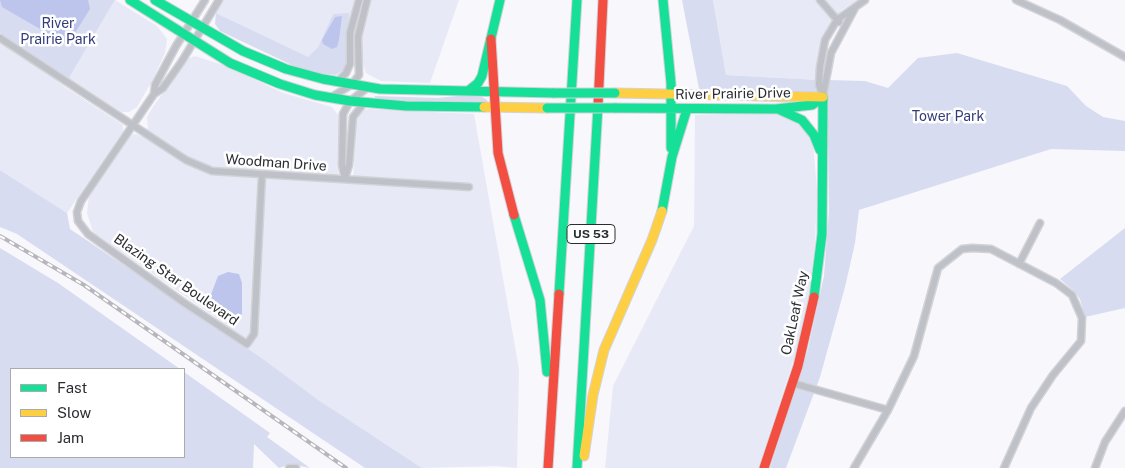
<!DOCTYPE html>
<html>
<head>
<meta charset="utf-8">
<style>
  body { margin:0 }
  #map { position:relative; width:1125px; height:468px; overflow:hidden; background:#f7f7fc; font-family:"Public Sans",sans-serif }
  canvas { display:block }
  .legend { position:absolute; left:10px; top:368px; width:175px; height:90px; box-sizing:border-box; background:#fff; border:1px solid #aaabad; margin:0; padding:6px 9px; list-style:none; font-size:15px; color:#2b2d32 }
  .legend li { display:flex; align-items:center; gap:10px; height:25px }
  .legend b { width:25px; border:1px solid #aaabad }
</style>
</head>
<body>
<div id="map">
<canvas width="1125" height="468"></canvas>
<ul class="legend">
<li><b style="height:6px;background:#16e098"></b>Fast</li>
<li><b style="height:6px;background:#ffcf43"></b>Slow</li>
<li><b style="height:6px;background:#f24e42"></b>Jam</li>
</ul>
</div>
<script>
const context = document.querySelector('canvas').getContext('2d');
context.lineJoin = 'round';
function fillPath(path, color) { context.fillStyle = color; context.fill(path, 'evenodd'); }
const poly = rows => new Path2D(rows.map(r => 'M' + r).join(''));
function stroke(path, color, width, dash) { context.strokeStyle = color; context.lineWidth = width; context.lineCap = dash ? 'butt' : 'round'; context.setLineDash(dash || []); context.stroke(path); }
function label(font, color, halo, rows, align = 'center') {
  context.font = font + ' "Public Sans",sans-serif'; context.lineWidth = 5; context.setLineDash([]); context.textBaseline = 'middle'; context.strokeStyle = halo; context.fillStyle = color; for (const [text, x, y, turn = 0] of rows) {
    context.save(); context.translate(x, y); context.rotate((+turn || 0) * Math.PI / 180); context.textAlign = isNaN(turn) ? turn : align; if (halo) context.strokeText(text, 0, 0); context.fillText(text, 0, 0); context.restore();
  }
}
fillPath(poly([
  [115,0,157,26,167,39,165,53,152,81,137,107,129,112,121,112,69,78],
  [222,0,355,0,347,32,333,14,318,47,308,58,216,13],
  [370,0,459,0,430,83,381,81,366,73,362,60,361,38],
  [713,0,858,0,842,10,824,35,817,63,816,80,726,75],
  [0,38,65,87,123,125,123,131,67,213,0,170],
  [195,56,229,67,283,93,332,107,339,116,340,123,338,183,353,183,356,117,361,111,369,109,474,114,519,369,517,468,496,466,422,468,317,399,235,341,238,333,93,232,87,213,89,196,130,135,136,134,143,137,148,128,147,117,153,107,187,59],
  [775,112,790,116,806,129,813,142,817,191,815,244,807,309,799,343,758,468,605,468,613,386,694,226,695,115]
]), '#e7eaf6');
fillPath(poly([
  [0,0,115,0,69,78,0,33],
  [682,0,713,0,726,75,818,80,818,104,701,99],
  [216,13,308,57,318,47,333,14,349,13,346,68,336,75,316,73,294,66,220,31,215,24],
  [957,53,1067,86,1086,106,1103,117,1125,121,1125,151,1051,149,859,210,855,243,845,287,820,377,786,468,770,468,808,349,824,276,829,211,827,80,865,81,888,88,918,58],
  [470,95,482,97,487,100,488,103,375,101,375,96,437,98],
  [0,170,67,213,70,229,260,357,317,399,422,468,365,468,17,234,0,227],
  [1125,228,1125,308,1085,317,1080,299,1074,291,1060,279],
  [0,248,58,283,180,369,11,369,11,457,184,457,184,372,270,433,267,437,310,468,291,464,279,468,254,444,253,468,0,468]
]), '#d8dcf1');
fillPath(poly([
  [0,0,88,0,90,9,70,41,66,42,61,41,2,7],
  [342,16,339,40,337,47,332,49,323,44,322,40,335,17],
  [228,272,239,274,242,283,242,314,238,319,210,297,218,276]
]), '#bdc5ec');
const street = poly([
  [219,0,182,61,163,88,154,94,81,201,77,212,78,221,88,234,183,302,247,344,254,334,262,175],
  [820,0,839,22],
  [1016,0,1060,20,1125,57],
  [0,38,186,160,212,171,469,187],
  [337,82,346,73,350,64,350,33,359,0],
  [154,94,155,85,176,46,205,0],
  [823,96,831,53,855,8],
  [823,97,819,85,820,67,825,40,837,20,865,0],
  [330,98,351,85,359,75,358,37,367,0],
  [345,178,349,165,353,117,364,103],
  [345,179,342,165,343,114,350,101,367,88],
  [1019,264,1040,223],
  [792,383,888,410],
  [289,468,296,468],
  [854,468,888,410,914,356,938,268,962,249,972,248,991,249,1056,283,1072,295,1082,318,1081,341,1053,375,1031,408,1004,468],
  [1095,468,1105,442,1125,411]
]);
const fast = poly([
  [130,0,230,63,280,84,315,95,350,101,406,106,484,107],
  [155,0,243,51,286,69,323,79,380,89,554,93],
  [663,0,671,83,671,148],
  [468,91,478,83,482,76,500,0],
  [615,108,776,109,812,105,823,97],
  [780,110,802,120,814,135,820,150],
  [662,211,672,157,687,109],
  [514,215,540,300,547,372],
  [559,294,577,0],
  [814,297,822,234,823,97],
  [577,468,598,106]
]);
const slow = poly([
  [615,93,823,97],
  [484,107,547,108],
  [584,456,593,395,604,350,652,240,662,211]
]);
const jam = poly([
  [491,39,498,153,514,215],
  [598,106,603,0],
  [548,468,559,294],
  [764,468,798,366,814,297]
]);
stroke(street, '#d3d3d7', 9);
stroke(fast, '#d3d3d7', 11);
stroke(slow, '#d3d3d7', 11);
stroke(jam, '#d3d3d7', 11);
stroke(street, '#bfc1c8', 6);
stroke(fast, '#16e098', 9);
stroke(slow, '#ffcf43', 9);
stroke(jam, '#f24e42', 9);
const rail = poly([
  [0,236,84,285,346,468]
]);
stroke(rail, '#b6b6bc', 4);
stroke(rail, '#fff', 2, [5.5]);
const fastBridge = poly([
  [554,93,615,93],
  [547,108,615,108]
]);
stroke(fastBridge, '#d3d3d7', 11, []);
stroke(fastBridge, '#16e098', 9);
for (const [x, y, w] of [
  [591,234,48]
]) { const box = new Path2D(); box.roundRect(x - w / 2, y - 9.5, w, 19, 4); context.fillStyle = '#fff'; context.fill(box); stroke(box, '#2b2d32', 1); }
label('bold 12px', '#2b2d32', null, [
  ["US 53",591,234]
]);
label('14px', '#333b7a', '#fff', [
  ["River",58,24],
  ["Prairie Park",58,40],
  ["Tower Park",948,117]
]);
label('14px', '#2b2d32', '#fff', [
  ["River Prairie Drive",733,94,-1],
  ["Woodman Drive",276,163,4],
  ["Blazing Star Boulevard",176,280,35],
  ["OakLeaf Way",795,313,-78]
]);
</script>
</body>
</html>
